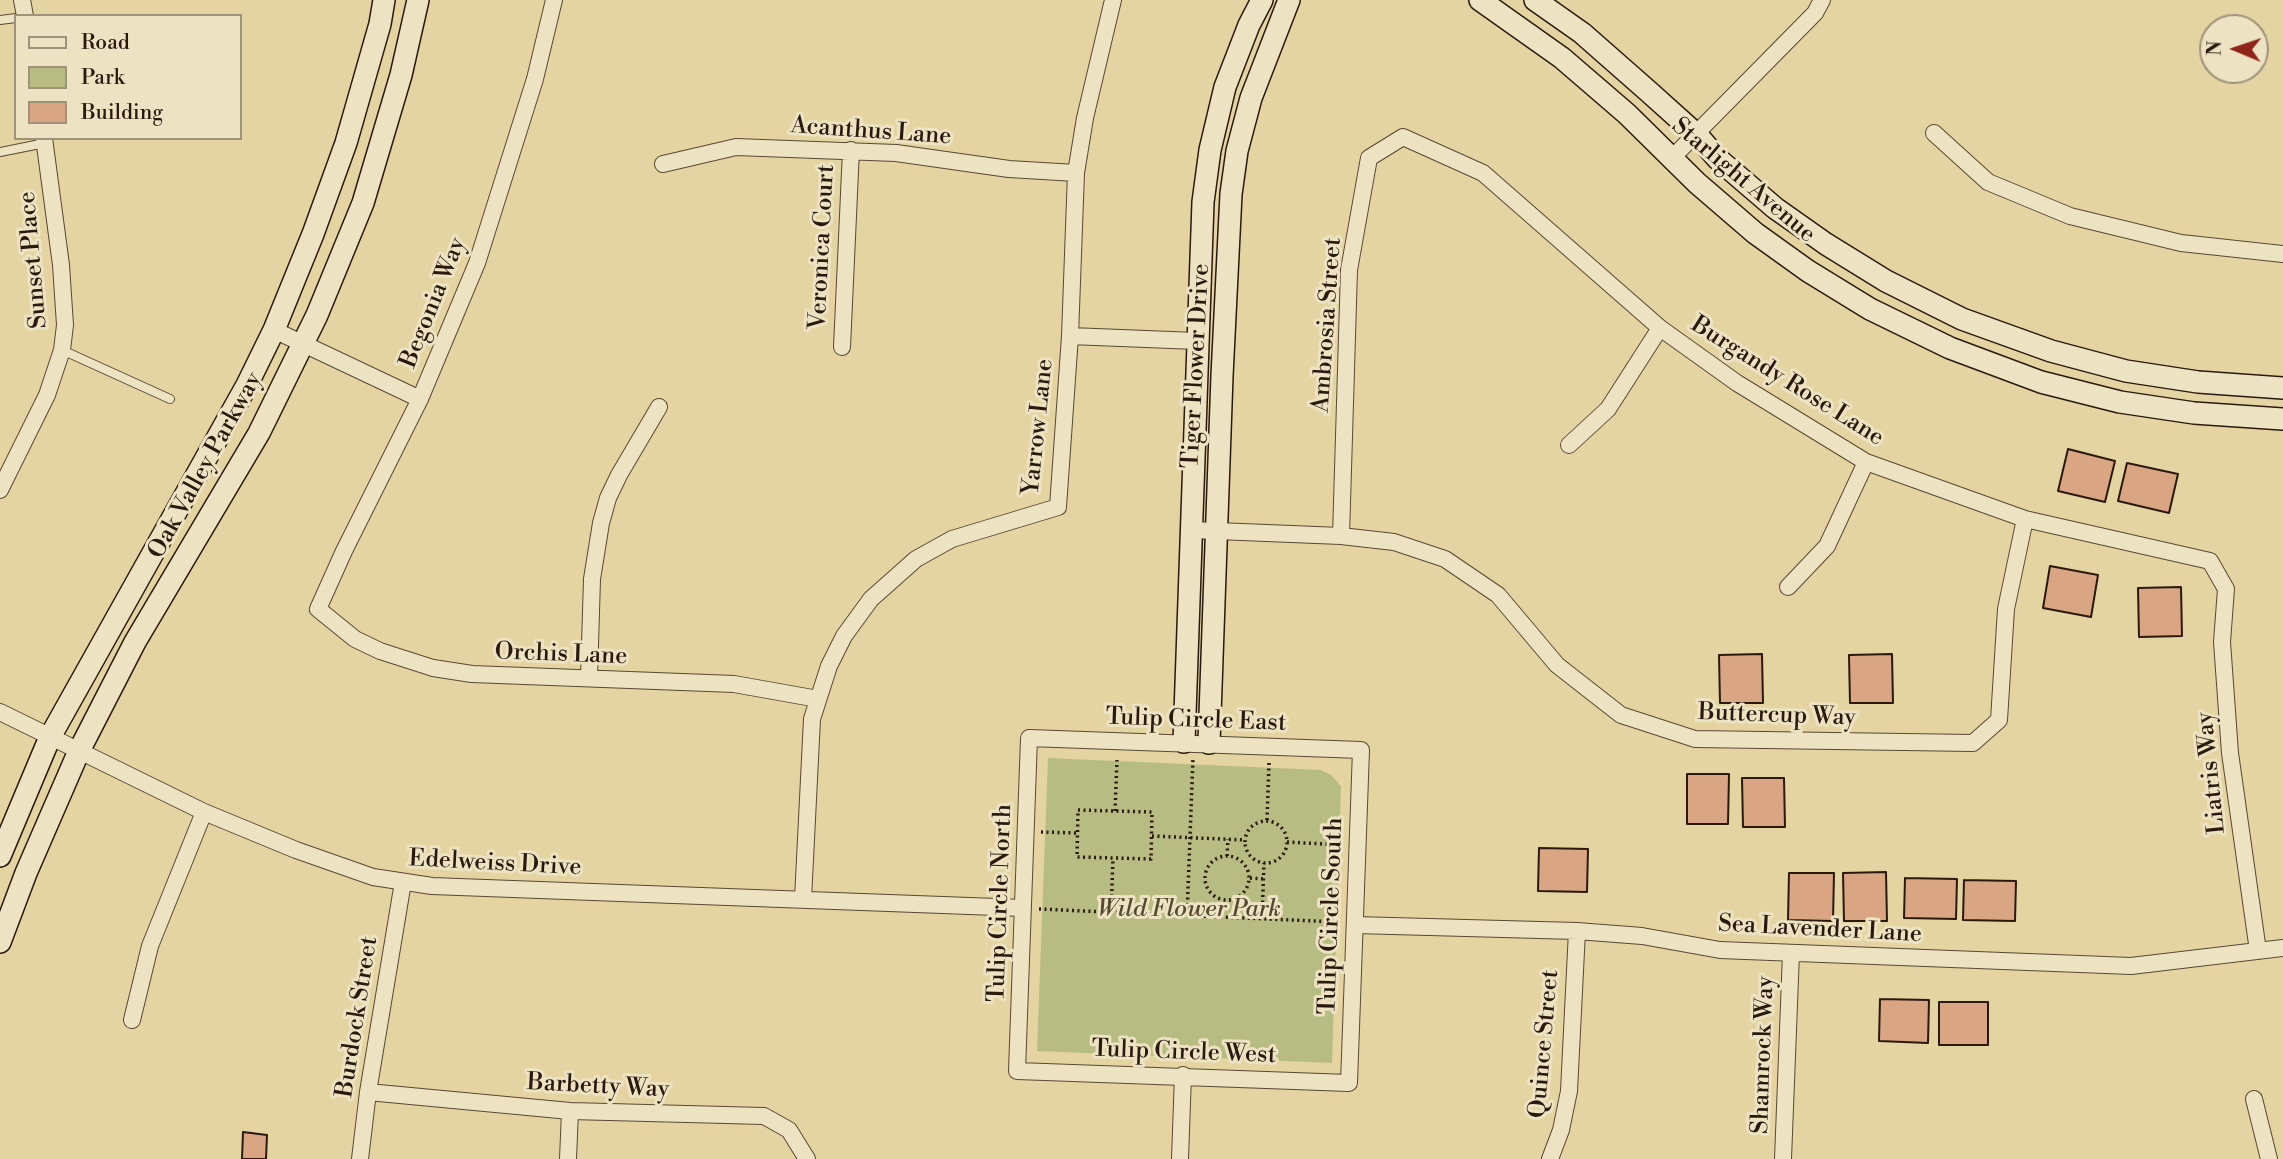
<!DOCTYPE html>
<html>
<head>
<meta charset="utf-8">
<style>
  body { margin:0 }
  #map { position:relative; width:2283px; height:1159px; overflow:hidden; background:#e4d4a1; font-family:"Libre Bodoni",serif }
  canvas { display:block }
  .legend { position:absolute; left:14px; top:14px; width:228px; height:126px; box-sizing:border-box; background:#ede3c2; border:2px solid #9f927a; margin:0; padding:9px 12px; list-style:none; font-size:21px; color:#2a190e }
  .legend li { display:flex; align-items:center; gap:14px; height:35px }
  .legend b { width:35px; border:2px solid #9f927a }
  .north { position:absolute; left:2199px; top:14px; width:70px; height:70px; box-sizing:border-box; background:#ede3c2; border:2px solid #9f927a; border-radius:50%; rotate:272deg; font-size:19px; font-weight:700; line-height:28px; text-align:center; color:#2a190e }
  .north::after { content:''; display:block; margin:auto; width:24px; height:32px; background:#8f2418; clip-path:polygon(50% 0,100% 100%,50% 72%,0 100%) }
</style>
</head>
<body>
<div id="map">
<canvas width="2283" height="1159"></canvas>
<ul class="legend">
<li><b style="height:9px;background:#ede3c2"></b>Road</li>
<li><b style="height:19px;background:#b7bc82"></b>Park</li>
<li><b style="height:19px;background:#daa583"></b>Building</li>
</ul>
<div class="north">N</div>
</div>
<script>
const context = document.querySelector('canvas').getContext('2d');
context.lineJoin = 'round';
function fillPath(path, color) { context.fillStyle = color; context.fill(path, 'evenodd'); }
const poly = rows => new Path2D(rows.map(r => 'M' + r).join(''));
function stroke(path, color, width, dash) { context.strokeStyle = color; context.lineWidth = width; context.lineCap = dash ? 'butt' : 'round'; context.setLineDash(dash || []); context.stroke(path); }
function label(font, color, halo, rows, align = 'center') {
  context.font = font + ' "Libre Bodoni",serif'; context.lineWidth = 6; context.setLineDash([]); context.textBaseline = 'middle'; context.strokeStyle = halo; context.fillStyle = color; for (const [text, x, y, turn = 0] of rows) {
    context.save(); context.translate(x, y); context.rotate((+turn || 0) * Math.PI / 180); context.textAlign = isNaN(turn) ? turn : align; if (halo) context.strokeText(text, 0, 0); context.fillText(text, 0, 0); context.restore();
  }
}
fillPath(poly([
  [1048,758,1321,770,1331,775,1341,786,1332,1063,1037,1051]
]), '#b7bc82');
const building = poly([
  [2068,449,2115,461,2105,502,2058,491,2068,449],
  [2127,463,2178,474,2169,513,2118,501,2127,463],
  [2050,566,2098,575,2091,617,2043,608,2050,566],
  [2181,587,2182,636,2139,637,2138,588,2181,587],
  [1762,654,1763,703,1720,703,1719,655,1762,654],
  [1892,654,1893,703,1850,703,1849,655,1892,654],
  [1687,774,1729,774,1728,824,1687,824,1687,774],
  [1742,778,1784,778,1785,827,1743,827,1742,778],
  [1539,848,1588,849,1587,892,1538,891,1539,848],
  [1886,872,1887,921,1844,921,1843,873,1886,872],
  [1789,873,1834,873,1833,921,1788,920,1789,873],
  [1905,878,1957,879,1956,919,1904,918,1905,878],
  [1964,880,2016,881,2015,921,1963,920,1964,880],
  [1880,999,1929,1000,1928,1043,1879,1041,1880,999],
  [1939,1002,1988,1002,1988,1045,1939,1045,1939,1002],
  [243,1132,267,1135,266,1159,242,1159,243,1132]
]);
fillPath(building, '#daa583');
stroke(building, '#2a190e', 2);
const lane = poly([
  [0,20,16,18],
  [0,152,45,143],
  [62,350,170,399]
]);
const street = poly([
  [22,0,25,16],
  [554,0,535,79,477,263,420,399,344,551,318,609,355,639,380,651,433,668,472,674,734,684,818,699],
  [1934,133,1988,182,2070,216,2181,243,2283,254],
  [1673,157,1815,13,1822,0],
  [663,164,736,147,896,153,1009,169,1076,173],
  [274,330,420,399],
  [1070,336,1197,341],
  [842,347,851,150],
  [1569,445,1608,409,1660,328],
  [0,490,47,395,62,350,65,325,61,265,44,138],
  [1192,530,1341,536,1394,542,1445,559,1498,595,1557,665,1621,715,1695,739,1973,743,1999,720,2006,609,2025,519],
  [1341,536,1349,270,1369,158,1403,137,1483,173,1660,328,1737,383,1866,462,2025,519,2210,561,2226,589,2222,642,2230,753,2258,951],
  [1788,587,1827,546,1866,462],
  [589,678,592,579,601,523,608,498,619,475,659,407],
  [0,712,204,812,296,850,373,877,432,886,1023,908],
  [1029,738,1361,750,1349,1083,1017,1071,1029,738],
  [803,899,812,719,829,666,844,636,871,599,916,559,952,539,1058,507,1070,336,1076,173,1085,118,1113,0],
  [1355,925,1577,931,1642,936,1720,950,2131,966,2283,948],
  [132,1020,150,946,204,812],
  [368,1092,570,1111,764,1116,789,1130,807,1159],
  [2254,1099,2269,1159],
  [360,1159,368,1092,403,882],
  [568,1159,570,1111],
  [1180,1159,1183,1075],
  [1550,1159,1561,1130,1569,1091,1577,931],
  [1783,1159,1791,953]
]);
const secondary = poly([
  [1480,0,1562,58,1627,114,1697,183,1755,233,1808,271,1870,309,1950,348,2041,382,2120,402,2194,413,2283,419],
  [1535,0,1582,33,1648,91,1697,135,1718,159,1775,208,1826,244,1886,281,1962,319,2051,351,2126,371,2198,382,2283,388],
  [1184,742,1203,202,1210,150,1225,87,1249,25,1262,0],
  [1209,743,1222,376,1231,194,1237,151,1251,98,1289,0],
  [0,856,50,737,247,385,274,330,313,234,346,143,380,24,384,0],
  [0,942,26,873,79,751,135,642,259,433,317,315,363,203,401,75,418,0]
]);
stroke(lane, '#584833', 10);
stroke(street, '#584833', 18);
stroke(secondary, '#2a190e', 24);
stroke(poly([
  [1078,810,1152,812,1151,859,1077,857,1078,810],
  [1115,811,1117,760],
  [1267,820,1269,763],
  '1245 842a21 21 0 1 1 42 0a21 21 0 1 1-42 0Z',
  [1041,832,1077,833],
  [1152,836,1245,840],
  [1287,842,1342,845],
  '1205 878a22 22 0 1 1 44 0a22 22 0 1 1-44 0Z',
  [1227,856,1228,839],
  [1250,878,1263,879],
  [1039,909,1337,922],
  [1111,913,1113,859],
  [1187,916,1193,758],
  [1262,919,1264,863]
]), '#2a190e', 3.5, [2, 3.5]);
stroke(lane, '#ede3c2', 8);
stroke(street, '#ede3c2', 16);
stroke(secondary, '#ede3c2', 21);
label('24px', '#2a190e', '#ede3c2', [
  ["Acanthus Lane",871,132,4],
  ["Starlight Avenue",1743,181,40],
  ["Veronica Court",823,247,-87],
  ["Sunset Place",34,260,-95],
  ["Begonia Way",434,303,-68],
  ["Ambrosia Street",1328,325,-86],
  ["Tiger Flower Drive",1197,366,-87],
  ["Burgandy Rose Lane",1787,382,32],
  ["Yarrow Lane",1039,427,-84],
  ["Oak Valley Parkway",206,466,-61],
  ["Orchis Lane",561,655,2],
  ["Buttercup Way",1777,716,2],
  ["Tulip Circle East",1196,721,2],
  ["Liatris Way",2212,773,-96],
  ["Edelweiss Drive",495,864,3],
  ["Tulip Circle North",1001,903,-88],
  ["Tulip Circle South",1332,916,-88],
  ["Sea Lavender Lane",1820,930,3],
  ["Burdock Street",358,1017,-81],
  ["Quince Street",1545,1044,-85],
  ["Tulip Circle West",1184,1053,2],
  ["Shamrock Way",1764,1055,-88],
  ["Barbetty Way",598,1087,3]
]);
label('italic 24px', '#544a31', '#ede3c2', [
  ["Wild Flower Park",1189,910]
]);
</script>
</body>
</html>
